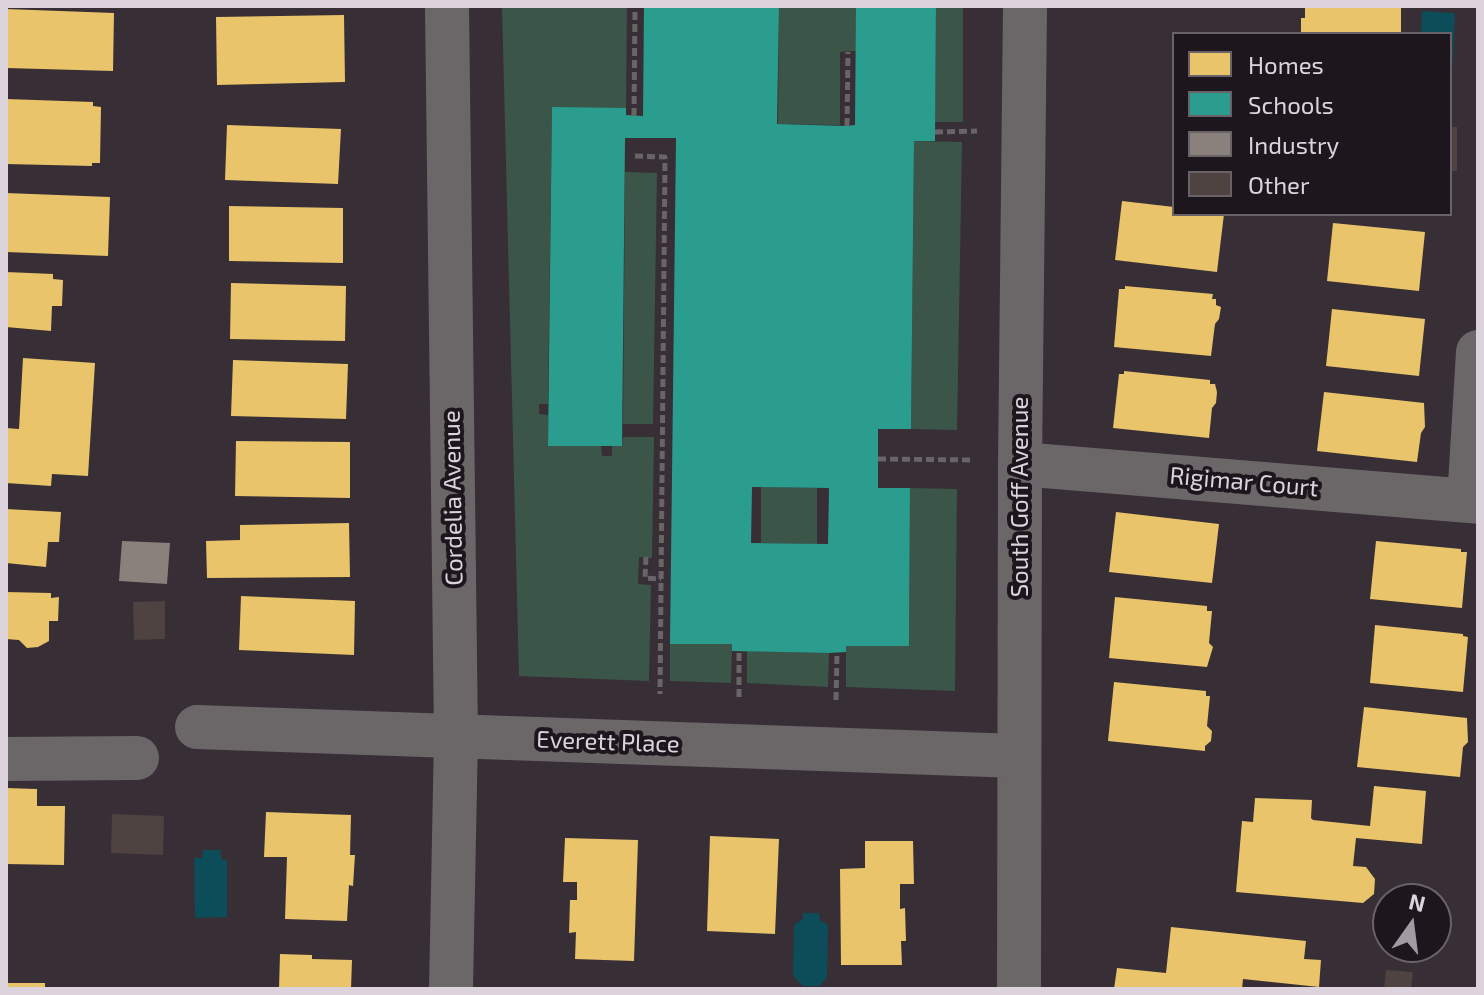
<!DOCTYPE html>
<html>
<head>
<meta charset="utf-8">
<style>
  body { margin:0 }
  #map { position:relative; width:1484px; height:995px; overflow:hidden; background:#382e36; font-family:"Exo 2",sans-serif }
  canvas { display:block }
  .frame { position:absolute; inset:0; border:8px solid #ddd3dc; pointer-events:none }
  .legend { position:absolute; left:1172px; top:32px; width:280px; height:184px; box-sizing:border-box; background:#1d161d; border:2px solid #6a6269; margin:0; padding:10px 14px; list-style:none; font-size:24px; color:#ddd3dc }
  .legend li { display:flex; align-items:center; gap:16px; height:40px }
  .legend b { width:40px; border:2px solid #6a6269 }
  .north { position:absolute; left:1372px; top:883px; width:80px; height:80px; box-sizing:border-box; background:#1d161d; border:2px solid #6a6269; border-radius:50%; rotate:14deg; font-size:22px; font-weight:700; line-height:32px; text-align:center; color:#ddd3dc }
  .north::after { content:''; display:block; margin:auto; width:28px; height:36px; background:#a399a2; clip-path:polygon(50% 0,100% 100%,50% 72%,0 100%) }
</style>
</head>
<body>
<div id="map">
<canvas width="1484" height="995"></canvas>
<div class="frame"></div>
<ul class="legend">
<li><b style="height:22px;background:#e9c46a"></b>Homes</li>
<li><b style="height:22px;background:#2a9d8f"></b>Schools</li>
<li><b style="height:22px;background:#8a817c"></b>Industry</li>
<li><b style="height:22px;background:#4e4341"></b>Other</li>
</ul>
<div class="north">N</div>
</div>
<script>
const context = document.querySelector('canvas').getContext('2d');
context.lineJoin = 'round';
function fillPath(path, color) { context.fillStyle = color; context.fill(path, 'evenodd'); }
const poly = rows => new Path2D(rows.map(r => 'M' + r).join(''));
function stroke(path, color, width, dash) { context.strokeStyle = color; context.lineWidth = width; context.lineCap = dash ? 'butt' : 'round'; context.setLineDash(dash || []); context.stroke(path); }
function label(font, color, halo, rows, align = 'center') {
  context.font = font + ' "Exo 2",sans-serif'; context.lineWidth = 8; context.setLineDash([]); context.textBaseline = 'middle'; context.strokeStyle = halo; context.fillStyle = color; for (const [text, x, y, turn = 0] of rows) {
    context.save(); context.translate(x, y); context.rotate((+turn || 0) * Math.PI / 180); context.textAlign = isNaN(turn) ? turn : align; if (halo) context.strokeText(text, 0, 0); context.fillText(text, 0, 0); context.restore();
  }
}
fillPath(poly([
  [502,6,627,6,626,108,552,108,548,404,539,404,539,414,548,415,548,445,601,446,602,456,612,456,612,446,622,446,623,437,654,437,652,558,639,557,638,584,651,585,649,681,519,676],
  [779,6,856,6,856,51,840,52,840,125,778,124],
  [936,6,963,6,963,122,935,122],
  [914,141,962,142,957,430,911,429],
  [625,172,657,173,653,424,623,424],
  [761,487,817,488,817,544,761,543],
  [910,488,957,489,955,691,846,687,846,646,909,645],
  [670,644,732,644,731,683,670,681],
  [747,651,829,653,828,687,747,683]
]), '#3b5549');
fillPath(poly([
  [1422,11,1455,13,1452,75,1450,75,1450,34,1421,34],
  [203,850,221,850,221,859,227,860,227,917,195,918,194,858,202,858],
  [803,913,819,913,820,920,828,925,827,977,820,986,803,986,793,976,794,925,803,919]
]), '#0d4c59');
fillPath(poly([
  [1305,6,1401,6,1401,34,1301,34,1301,18,1305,18],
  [6,9,114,13,113,71,6,68],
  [344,15,345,82,217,85,216,17],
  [6,99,93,102,93,106,101,107,100,163,92,163,92,166,6,164],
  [227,125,341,129,338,184,225,180],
  [6,193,110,197,108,256,6,252],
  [1122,201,1174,207,1174,214,1224,214,1217,272,1115,260],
  [229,206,343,208,343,263,229,261],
  [1333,223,1425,232,1419,291,1327,281],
  [6,272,53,274,53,279,63,280,62,306,52,306,51,331,6,327],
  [231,283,346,286,345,341,230,339],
  [1125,286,1213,294,1212,299,1216,299,1216,305,1221,307,1219,319,1215,324,1211,356,1114,347,1119,289,1125,289],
  [1332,309,1425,319,1419,376,1326,366],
  [23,358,95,363,88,476,52,474,51,486,6,483,6,428,19,429],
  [233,360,348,364,346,419,231,416],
  [1124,371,1210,380,1210,384,1215,384,1217,392,1216,403,1212,408,1209,438,1113,428,1119,374,1124,374],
  [1324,392,1424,403,1425,427,1421,433,1417,462,1317,451],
  [236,441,350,442,350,498,235,496],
  [6,509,61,512,59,542,48,542,46,567,6,563],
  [1116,512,1219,524,1212,583,1109,572],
  [349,523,350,577,207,578,206,541,240,540,240,525],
  [1376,541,1461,549,1461,552,1467,552,1462,608,1370,599],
  [6,592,51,593,51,598,59,597,58,621,49,621,49,641,38,647,27,648,19,640,6,639],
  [241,596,355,601,354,655,239,650],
  [1115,597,1207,606,1207,611,1212,611,1209,643,1213,647,1207,667,1109,658],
  [1375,625,1463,634,1463,636,1468,637,1463,692,1370,683],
  [1114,682,1206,691,1206,696,1210,696,1207,726,1212,731,1211,741,1205,746,1205,751,1108,741],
  [1364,707,1467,718,1468,742,1463,747,1460,777,1357,767],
  [1374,786,1426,791,1422,844,1356,838,1353,866,1366,867,1375,879,1374,894,1363,903,1236,892,1242,821,1253,822,1255,798,1312,800,1311,818,1313,820,1370,826],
  [6,788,37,789,37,806,65,806,64,865,6,864],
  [266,812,351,815,350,855,355,855,353,886,349,885,347,921,285,919,287,857,264,857],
  [710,836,779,839,775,934,707,931],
  [565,838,638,840,634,961,575,959,576,932,569,933,570,900,577,900,577,882,563,882],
  [865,841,913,841,914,884,900,884,900,909,905,908,906,941,901,941,902,965,841,965,840,869,865,868],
  [1171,927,1306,941,1304,959,1321,960,1319,987,1243,979,1242,989,1114,989,1117,968,1166,973],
  [280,954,312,955,312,959,352,960,351,989,279,989],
  [6,983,45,983,45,989,6,989]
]), '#e9c46a');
fillPath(poly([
  [644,6,779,6,777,124,847,126,855,125,856,6,936,6,935,141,914,141,911,429,878,429,878,488,910,488,909,646,846,646,846,652,829,653,732,651,732,644,670,644,676,138,625,138,622,446,548,446,552,107,626,108,626,115,643,116],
  [752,487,829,488,828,544,751,543]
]), '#2a9d8f');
fillPath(poly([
  [122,541,170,543,167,584,119,581]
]), '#8a817c');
fillPath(poly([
  [1450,127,1457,127,1457,171,1450,171],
  [165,601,165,639,134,640,133,602],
  [112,814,164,816,163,855,111,853],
  [1386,970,1413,972,1411,989,1384,989]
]), '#4e4341');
stroke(poly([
  [634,116,635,6],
  [847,126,848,52],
  [935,132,977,131],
  [635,156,665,157,660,694],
  [878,459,974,460],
  [646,557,645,578,661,579],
  [739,697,739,651],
  [836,700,837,652]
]), '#696466', 5, [8, 4]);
stroke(poly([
  [447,6,456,736,451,989],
  [1478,352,1469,501,1478,502],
  [1020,464,1469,501],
  [197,727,1018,756],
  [6,759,137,758],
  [1019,989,1020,464,1025,6]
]), '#6b6668', 44);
label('24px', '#ddd3dc', '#1d161d', [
  ["Rigimar Court",1244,482,5],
  ["South Goff Avenue",1020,497,-90],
  ["Cordelia Avenue",453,498,-91],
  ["Everett Place",608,742,2]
]);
</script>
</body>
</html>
